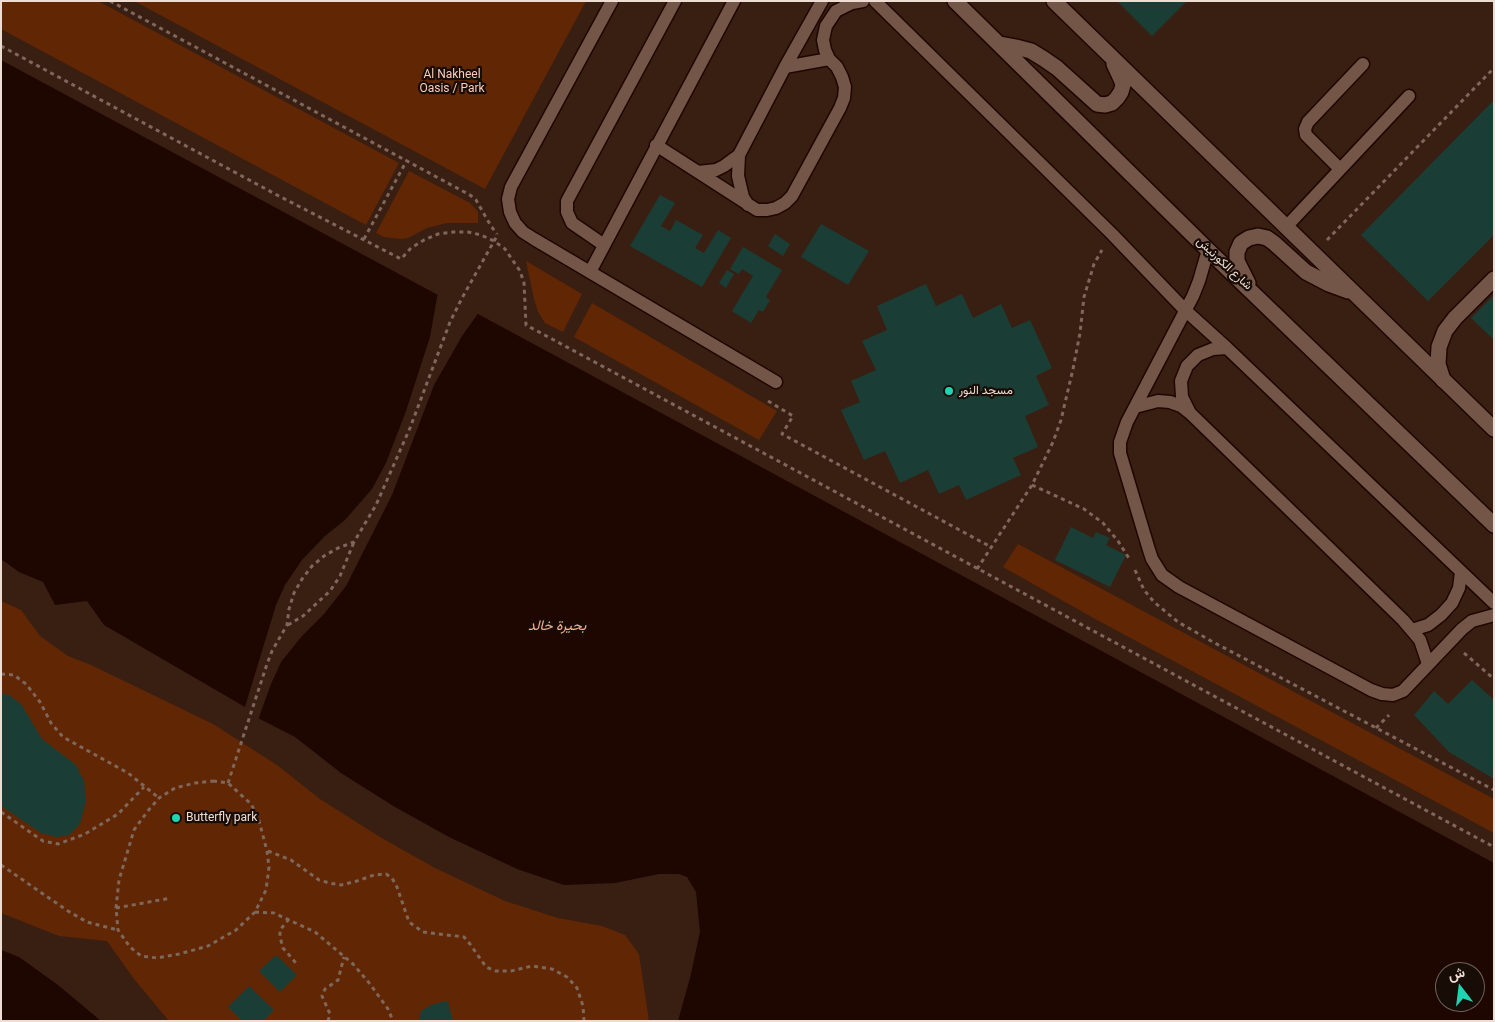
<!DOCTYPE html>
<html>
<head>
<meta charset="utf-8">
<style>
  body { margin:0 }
  #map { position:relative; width:1495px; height:1022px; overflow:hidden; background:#391f12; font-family:Roboto,Vazirmatn,sans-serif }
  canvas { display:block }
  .frame { position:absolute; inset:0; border:2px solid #efddd4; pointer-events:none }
  .north { position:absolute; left:1435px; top:962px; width:50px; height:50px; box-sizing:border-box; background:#180c07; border:1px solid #6e6059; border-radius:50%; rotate:345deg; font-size:14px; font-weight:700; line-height:20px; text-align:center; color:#efddd4 }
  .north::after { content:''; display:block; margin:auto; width:18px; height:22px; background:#1dd5b1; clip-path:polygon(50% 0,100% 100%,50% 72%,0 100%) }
</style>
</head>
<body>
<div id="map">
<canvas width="1495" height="1022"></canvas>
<div class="frame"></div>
<div class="north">ش</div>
</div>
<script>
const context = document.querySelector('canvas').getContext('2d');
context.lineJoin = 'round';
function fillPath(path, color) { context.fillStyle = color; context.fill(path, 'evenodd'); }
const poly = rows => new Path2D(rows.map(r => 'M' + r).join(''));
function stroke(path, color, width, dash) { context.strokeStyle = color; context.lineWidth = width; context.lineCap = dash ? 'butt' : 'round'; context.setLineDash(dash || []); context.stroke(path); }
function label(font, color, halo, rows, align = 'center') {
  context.font = font + ' Roboto,Vazirmatn,sans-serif'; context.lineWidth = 4.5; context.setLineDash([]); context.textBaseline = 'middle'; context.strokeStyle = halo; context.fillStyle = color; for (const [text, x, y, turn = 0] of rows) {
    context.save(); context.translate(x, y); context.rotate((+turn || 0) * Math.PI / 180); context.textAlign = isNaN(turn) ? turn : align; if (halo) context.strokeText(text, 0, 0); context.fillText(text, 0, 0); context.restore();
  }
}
fillPath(poly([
  [1,1,98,1,399,163,366,225,1,29],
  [134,1,586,1,485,189],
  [409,171,470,203,478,212,478,223,447,223,427,228,408,238,401,239,384,237,376,233],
  [526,261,582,294,563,332,545,323,538,312,534,299],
  [592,303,777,411,759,440,574,337],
  [1018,544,1494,799,1494,833,1097,620,1003,567],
  [1,601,21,610,40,636,68,656,91,665,213,724,277,765,320,799,380,837,435,868,505,901,558,918,602,926,625,935,639,954,649,1021,169,1021,134,979,107,941,59,936,1,913]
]), '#612603');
fillPath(poly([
  [1,60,438,295,478,314,1494,863,1494,1021,678,1021,690,978,700,932,696,892,687,877,679,874,659,874,615,883,564,885,517,869,449,837,395,807,341,773,295,737,258,718,245,707,104,625,87,601,55,605,43,582,19,572,1,559],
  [1445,972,1475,972,1475,1002,1445,1002],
  [1,950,19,957,58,985,101,1021,1,1021]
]), '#1e0701');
fillPath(poly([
  [438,292,479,312,462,336,434,385,392,495,346,586,324,614,302,636,281,662,271,684,258,720,244,710,276,605,285,585,302,560,325,536,345,520,372,489,386,463,406,411,430,337]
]), '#391f12');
fillPath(poly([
  [1117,1,1187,1,1152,36],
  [1494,100,1494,235,1428,301,1361,235],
  [660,195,675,203,661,226,670,231,676,220,703,235,695,248,704,253,718,230,731,238,702,287,630,246],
  [821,224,869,251,848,285,801,257],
  [775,234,790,244,783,256,768,246],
  [743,247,782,270,766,297,770,300,763,312,759,310,751,323,732,311,753,276,742,269,739,274,730,269],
  [727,270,734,274,726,288,719,283],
  [926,284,936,306,962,294,973,318,1001,304,1012,328,1030,320,1052,368,1036,376,1049,405,1025,416,1038,447,1013,458,1021,475,966,500,959,485,939,494,928,470,900,483,885,451,864,460,841,410,860,402,851,381,876,370,862,341,887,330,877,306],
  [1494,295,1494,340,1471,318],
  [1071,527,1093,538,1096,532,1110,538,1106,545,1126,555,1110,587,1055,560],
  [1472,680,1494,700,1494,779,1449,752,1414,715,1434,691,1448,704],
  [1,693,9,695,21,704,42,739,76,765,84,781,86,801,80,824,69,835,57,837,41,833,1,806],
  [276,955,297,975,280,992,259,971],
  [249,986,274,1010,263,1021,242,1021,228,1007],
  [445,1001,448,1002,453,1021,419,1021,421,1011,431,1005]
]), '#1a3e35');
const service = poly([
  [612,1,511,187,508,199,510,212,515,223,523,232,534,239,776,382],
  [875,1,1112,234,1185,310,1227,348,1494,603],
  [785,67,829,59],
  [656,145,757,210,767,210,776,208,785,203,792,196,840,108,844,98,845,87,842,77,837,67,829,59,825,50,823,40,826,26,836,11,852,3,863,1],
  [739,155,738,176,743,197,748,205],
  [1340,169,1306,135,1305,129,1308,122,1363,64],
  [698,172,716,170,724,166,739,155,785,67,822,1],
  [1286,227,1409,96],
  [604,245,572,223,567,212,567,201,675,1],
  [1208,250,1199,281,1193,296,1127,422,1120,442,1120,453,1149,550,1152,559,1162,575,1179,587,1371,690,1382,694,1393,695,1403,691,1462,629,1472,621,1494,615],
  [590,272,734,1],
  [1135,407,1158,401,1170,402,1181,406,1190,413,1403,620,1420,640,1428,664],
  [1190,413,1182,397,1181,381,1187,366,1198,355,1213,349,1227,348],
  [1412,630,1428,625,1441,615,1452,603,1459,588,1461,572]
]);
const minor = poly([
  [1443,380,1438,364,1439,347,1445,331,1455,318,1494,279]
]);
const secondary = poly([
  [955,1,1208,250,1494,525],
  [1054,1,1494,429],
  [1000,44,1016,47,1031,51,1044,59,1057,68,1097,104,1105,105,1112,103,1117,98,1121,92,1123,85,1121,79,1114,64],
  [1248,283,1237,261,1237,252,1241,243,1249,238,1258,236,1267,238,1274,243,1306,272,1329,284,1348,291]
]);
stroke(service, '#1f0701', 15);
stroke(minor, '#1f0701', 18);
stroke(secondary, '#1f0701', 18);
stroke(poly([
  [110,1,470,195,476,200,491,226,497,234],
  [1,46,277,195,401,259,411,248,424,240,438,234,453,232,468,232,481,235,494,241,505,249,520,271,524,283,526,325,1494,847],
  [364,239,407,160],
  [1327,240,1494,68],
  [768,401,793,416,782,434,991,547],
  [1032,485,1084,509,1103,523,1118,541,1130,560],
  [977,569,1032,485,1053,442,1061,420,1073,369,1080,333,1084,297,1094,264,1102,250],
  [1135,570,1144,590,1154,602,1178,622,1213,642,1494,790],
  [288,625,303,616,330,591,340,576,354,542],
  [1464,653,1494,679],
  [1,674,14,675,26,684,40,702,51,723,63,737,128,773,159,798],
  [1376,728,1389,715],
  [213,781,228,783,251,804,258,817,267,851,269,867,266,890,255,912,236,930,208,946,179,954,157,958,141,956,130,947,118,930,116,908,119,880,134,830,147,812,159,798,175,788,195,783,213,781],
  [228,783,267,664,272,651,287,625,289,609,294,593,302,579,312,566,324,556,338,548,354,542,376,505,410,428,450,322,462,298,498,234],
  [1,812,43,841,58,844,85,834,118,814,144,787],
  [268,851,291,860,319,880,329,883,341,885,357,881,374,875,386,874,392,878,397,887,409,922,423,932,464,937,470,944,486,967,496,971,511,971,532,966,552,969,567,977,577,988,583,1006,584,1021],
  [1,865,68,911,87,922,118,930],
  [116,908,171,898],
  [255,912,274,913,315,932,353,964,370,984,388,1009,393,1021],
  [289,919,280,930,280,937,283,948,296,963],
  [328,1021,330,1014,322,996,325,989,338,980,344,957]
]), '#7e675b', 3, [4, 4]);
stroke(service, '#745649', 12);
stroke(minor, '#745649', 15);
stroke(secondary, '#745649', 15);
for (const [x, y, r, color] of [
  [949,391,5,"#1dd5b1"],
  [176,818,5,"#1dd5b1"]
]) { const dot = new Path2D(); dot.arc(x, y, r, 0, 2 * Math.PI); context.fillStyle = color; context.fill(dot); stroke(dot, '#180c07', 2); }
label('12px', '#f9ceba', '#180c07', [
  ["Al Nakheel",452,75],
  ["Oasis / Park",452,89]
]);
label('12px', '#efddd4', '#180c07', [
  ["شارع الكورنيش",1224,264,43]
]);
label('12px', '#efddd4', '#180c07', [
  ["مسجد النور",959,391],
  ["Butterfly park",186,818]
], 'left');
label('italic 14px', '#f3b396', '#180c07', [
  ["بحيرة خالد",557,626]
]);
</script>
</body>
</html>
